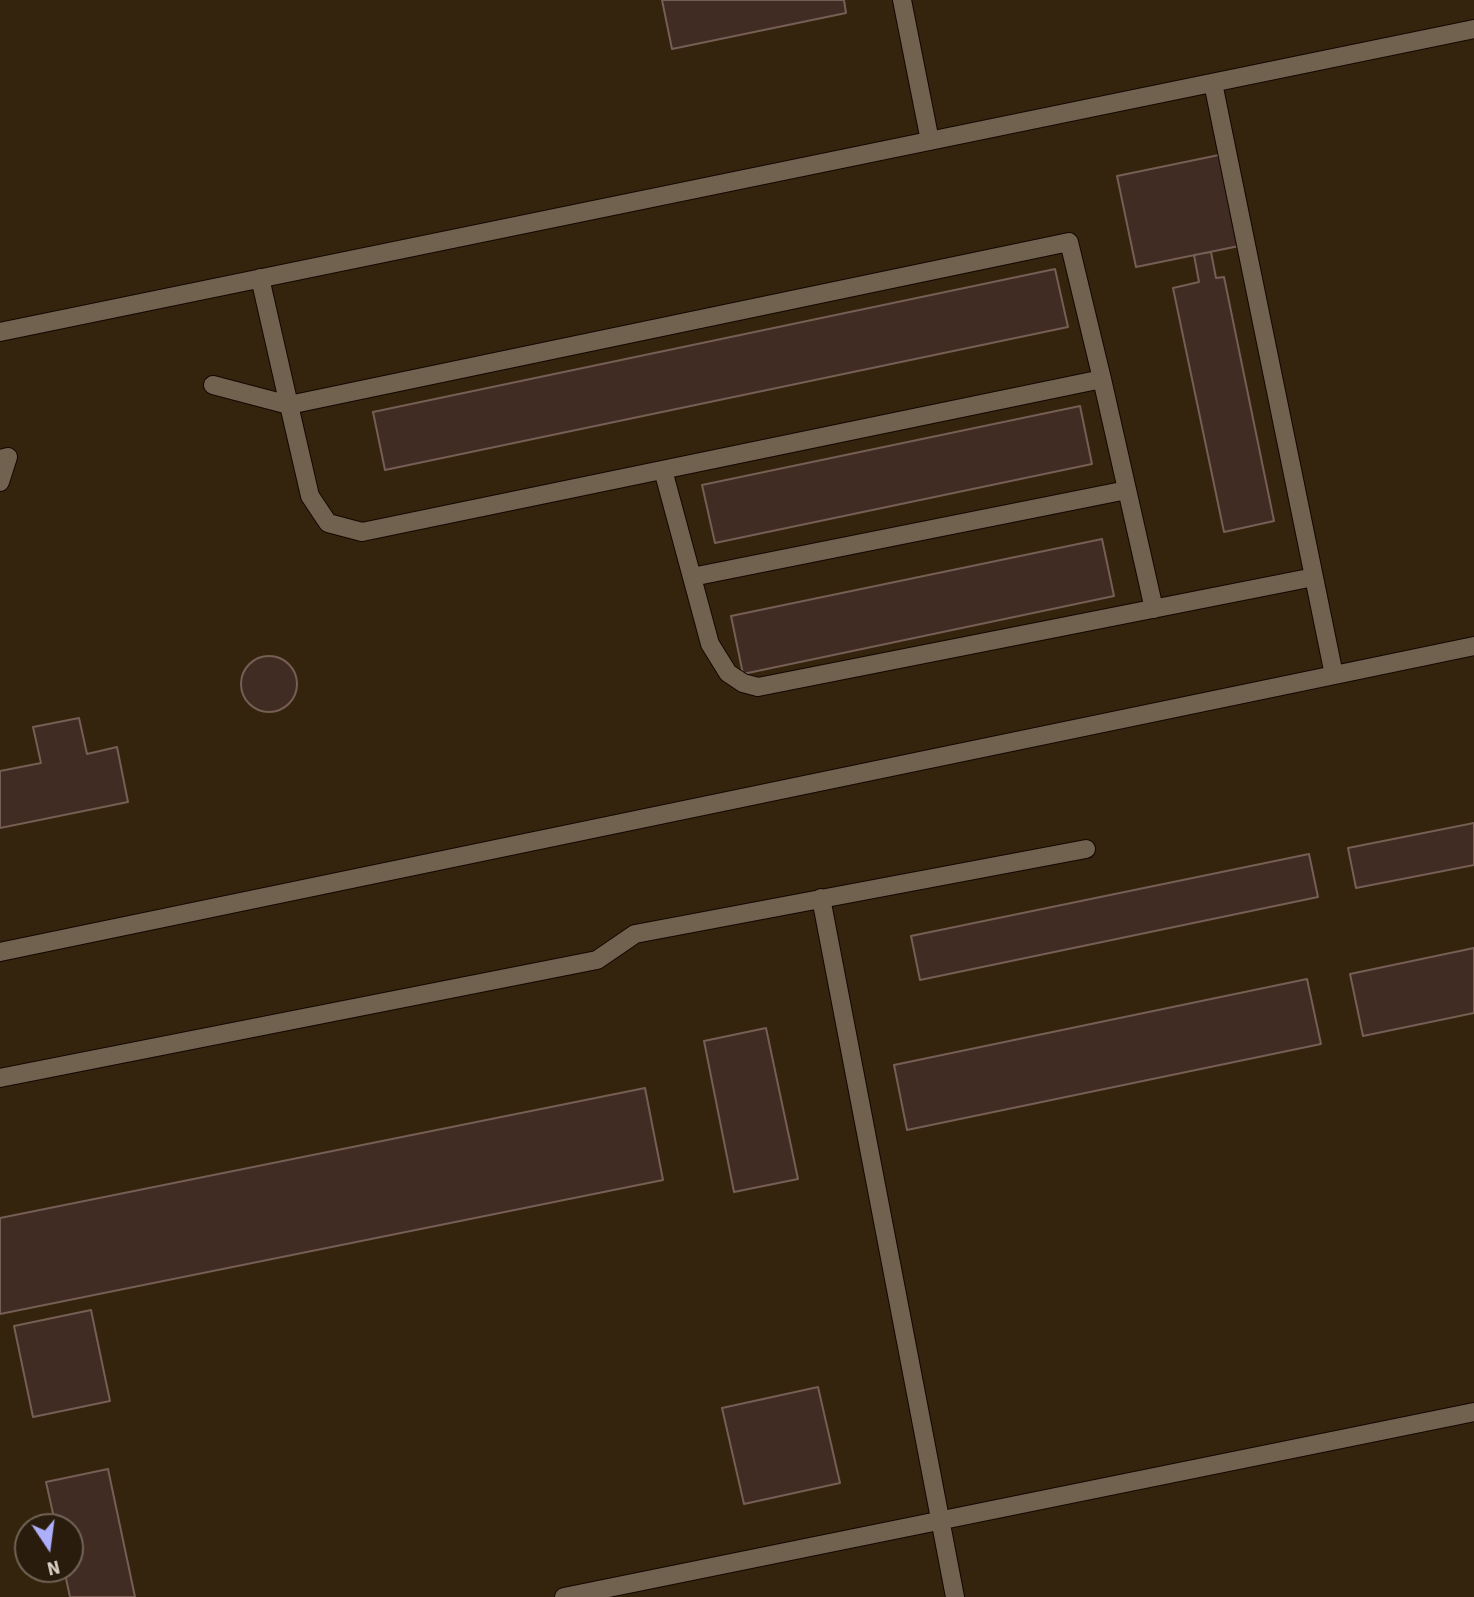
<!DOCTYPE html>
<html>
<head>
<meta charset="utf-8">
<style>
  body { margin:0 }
  #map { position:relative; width:1474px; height:1597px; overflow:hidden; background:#291c0c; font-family:"Source Sans 3",sans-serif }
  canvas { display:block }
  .north { position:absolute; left:14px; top:1513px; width:70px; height:70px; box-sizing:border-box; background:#291c0c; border:2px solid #706457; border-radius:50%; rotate:167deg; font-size:19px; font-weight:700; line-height:28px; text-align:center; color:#dad1c7 }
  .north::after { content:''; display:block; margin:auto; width:24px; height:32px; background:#adaffb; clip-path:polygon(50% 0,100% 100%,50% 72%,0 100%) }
</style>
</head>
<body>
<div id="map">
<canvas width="1474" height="1597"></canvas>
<div class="north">N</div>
</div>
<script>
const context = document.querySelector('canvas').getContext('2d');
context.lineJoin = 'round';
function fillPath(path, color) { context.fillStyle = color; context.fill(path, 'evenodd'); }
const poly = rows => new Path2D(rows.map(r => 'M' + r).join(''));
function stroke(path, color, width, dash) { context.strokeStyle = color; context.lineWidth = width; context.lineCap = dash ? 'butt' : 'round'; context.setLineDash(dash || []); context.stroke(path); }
fillPath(poly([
  [0,0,1474,0,1474,1597,0,1597],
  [28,1527,70,1527,70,1569,28,1569]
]), '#35240d');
const building = poly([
  [662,0,844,0,846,13,672,49,662,0],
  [1219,155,1239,246,1136,267,1117,176,1219,155],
  [1211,252,1216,278,1224,277,1274,521,1224,532,1173,288,1199,282,1194,255,1211,252],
  [1055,269,1068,327,385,470,373,412,1055,269],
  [1080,406,1092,464,715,543,702,485,1080,406],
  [1102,539,1114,596,743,674,731,616,1102,539],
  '241 684a28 28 0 1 1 56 0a28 28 0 1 1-56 0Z',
  [79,718,87,754,117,747,128,802,0,828,0,771,41,763,33,727,79,718],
  [1474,823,1474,865,1356,888,1348,848,1474,823],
  [1309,854,1318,897,920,980,911,936,1309,854],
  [1474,948,1474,1013,1363,1036,1350,974,1474,948],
  [1307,979,1321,1044,907,1130,894,1065,1307,979],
  [766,1028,798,1179,734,1192,704,1041,766,1028],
  [645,1088,663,1180,0,1314,0,1218,645,1088],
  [91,1310,110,1401,33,1417,14,1326,91,1310],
  [818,1387,840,1483,744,1504,722,1408,818,1387],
  [108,1469,135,1597,70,1597,64,1569,70,1569,70,1527,56,1527,46,1482,108,1469]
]);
fillPath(building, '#412c24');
stroke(building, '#765e55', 2);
const minor = poly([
  [902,0,930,141],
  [1213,83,1334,675],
  [0,332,1474,29],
  [1102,379,1154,609],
  [213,385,289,405,1069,242,1102,379,362,532,328,523,310,496,289,405,260,278],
  [0,459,8,457,0,482],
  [663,470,710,644,728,673,743,683,758,687,1314,577],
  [692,577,1127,490],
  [821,898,955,1597],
  [0,952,1474,646],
  [0,1078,597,960,635,934,1086,849],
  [564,1597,1474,1412]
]);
stroke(minor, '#120700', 20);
stroke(minor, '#71614f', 18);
</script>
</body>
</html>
